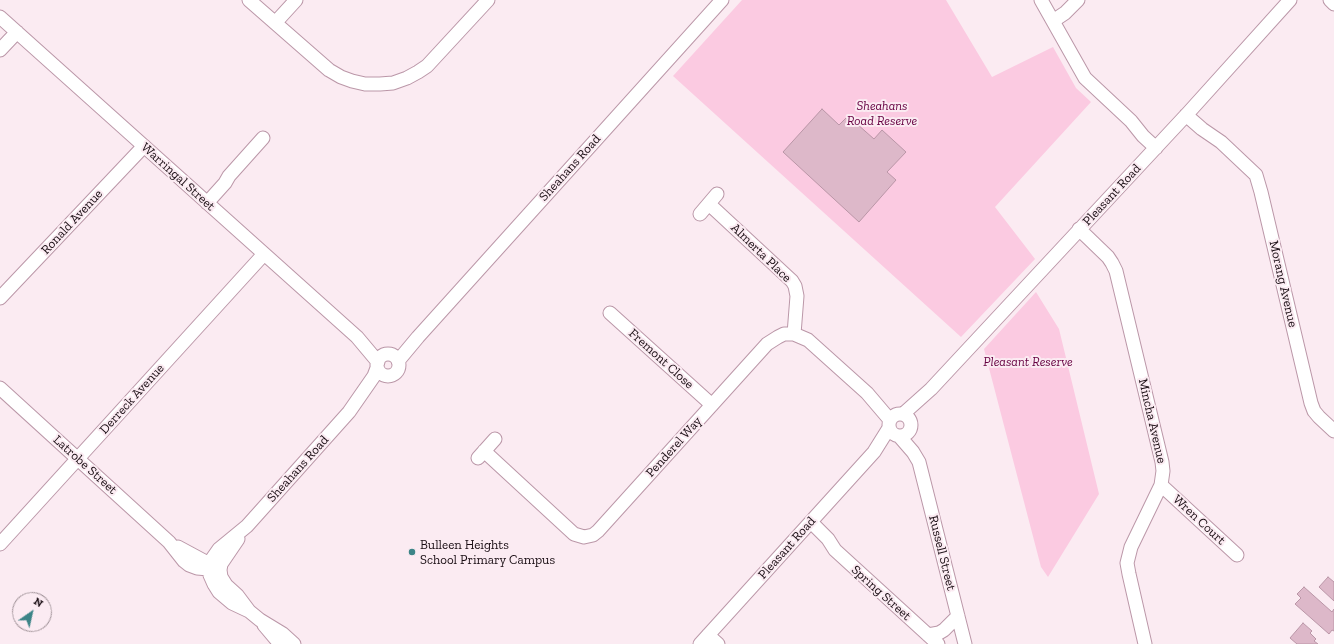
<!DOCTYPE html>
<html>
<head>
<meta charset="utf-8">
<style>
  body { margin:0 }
  #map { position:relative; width:1334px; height:644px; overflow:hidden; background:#fbebf2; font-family:"Zilla Slab",serif }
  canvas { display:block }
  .north { position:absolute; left:12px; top:592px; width:40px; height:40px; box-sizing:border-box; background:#fbebf2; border:1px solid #a09298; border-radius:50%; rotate:34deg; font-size:11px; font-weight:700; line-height:16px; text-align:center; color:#180c12 }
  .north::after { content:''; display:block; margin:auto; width:14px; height:18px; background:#3c8487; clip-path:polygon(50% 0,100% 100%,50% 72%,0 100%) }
</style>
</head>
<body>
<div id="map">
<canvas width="1334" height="644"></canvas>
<div class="north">N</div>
</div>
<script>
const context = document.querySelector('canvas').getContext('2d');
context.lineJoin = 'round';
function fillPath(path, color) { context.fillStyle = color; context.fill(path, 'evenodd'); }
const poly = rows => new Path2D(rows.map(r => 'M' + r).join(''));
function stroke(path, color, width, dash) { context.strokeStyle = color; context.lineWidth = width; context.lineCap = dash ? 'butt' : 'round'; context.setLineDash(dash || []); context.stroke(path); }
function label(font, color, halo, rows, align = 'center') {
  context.font = font + ' "Zilla Slab",serif'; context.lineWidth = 4; context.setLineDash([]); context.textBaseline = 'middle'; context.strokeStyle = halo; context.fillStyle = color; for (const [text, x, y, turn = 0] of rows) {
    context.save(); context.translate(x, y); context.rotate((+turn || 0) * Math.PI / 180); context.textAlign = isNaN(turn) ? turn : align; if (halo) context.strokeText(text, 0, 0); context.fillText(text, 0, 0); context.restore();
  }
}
fillPath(poly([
  [742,0,946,0,992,77,1053,47,1076,88,1091,102,995,207,1035,259,961,337,673,76],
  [1036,292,1059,329,1099,494,1048,577,1041,567,984,349]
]), '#fbcae1');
const building = poly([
  [822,109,839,125,848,116,874,139,882,130,906,152,887,172,896,180,859,222,783,152,822,109],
  [1328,577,1334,582,1334,601,1319,587,1328,577],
  [1304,587,1332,612,1334,609,1334,631,1332,630,1329,634,1295,604,1301,598,1297,594,1304,587],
  [1303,623,1312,631,1310,633,1316,639,1314,641,1318,644,1297,644,1290,638,1303,623]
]);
fillPath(building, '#ddb8c9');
stroke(building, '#ba96a7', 1);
const minor = poly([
  [249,0,329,70,341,77,352,81,365,84,380,84,393,83,407,78,418,72,427,66,488,0],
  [1041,0,1085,78,1131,121,1143,136,1156,148],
  [1330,0,1334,4],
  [0,17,357,337,378,362],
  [1053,21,1065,13,1078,0],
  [275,23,296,0],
  [0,50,17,32],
  [1186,115,1202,129,1221,142,1256,175,1261,192,1311,403,1314,411,1319,417,1334,431],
  [207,203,225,183,229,176,263,138],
  [709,204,792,281,795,286,797,296,794,334],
  [700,214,717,194],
  [1079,229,1108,257,1112,263,1116,271,1162,462,1163,471,1161,485,1131,547,1127,563,1129,574,1145,644],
  [0,298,144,146],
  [610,313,712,405],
  '377 365a11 11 0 1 1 22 0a11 11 0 1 1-22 0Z',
  [398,361,418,337,722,0],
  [0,388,169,542,184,561,189,565,197,568,220,570],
  '889 425a11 11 0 1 1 22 0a11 11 0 1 1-22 0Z',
  [903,414,931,389,1189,112,1290,0],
  [900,437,913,452,919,462,965,644],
  [484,451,574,534,584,537,593,535,598,531,767,344,778,337,784,334,794,334,808,340,867,393,890,420],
  [478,458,495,439],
  [1161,485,1237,555],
  [811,522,828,539,835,550,938,644],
  [238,539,221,564,220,570,221,577,226,585,237,595,249,611,260,620,283,634,294,644],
  [0,544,264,254],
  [178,547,217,568],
  [249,611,232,603,219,592,214,584,210,575,209,566,212,559,219,549,247,526,349,412,374,376,377,368],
  [264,625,280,644],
  [708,635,718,644],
  [928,635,939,633,944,630,958,616],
  [700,644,874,452,889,428]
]);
stroke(minor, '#bb97a8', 15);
stroke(minor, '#fff', 13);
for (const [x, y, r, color] of [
  [412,552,4,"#3c8487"]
]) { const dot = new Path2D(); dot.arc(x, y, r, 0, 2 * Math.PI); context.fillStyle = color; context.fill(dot); stroke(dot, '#fbebf2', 1.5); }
label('italic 13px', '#650041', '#fbebf2', [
  ["Sheahans",882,106],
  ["Road Reserve",882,121],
  ["Pleasant Reserve",1028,362]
]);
label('13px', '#180c12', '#fbebf2', [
  ["Sheahans Road",570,168,-48],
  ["Warringal Street",178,177,42],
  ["Pleasant Road",1112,195,-47],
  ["Ronald Avenue",72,222,-47],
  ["Almerta Place",761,253,44],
  ["Morang Avenue",1283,284,77],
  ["Fremont Close",661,359,42],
  ["Derreck Avenue",132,399,-48],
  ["Mincha Avenue",1152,421,77],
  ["Penderel Way",674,447,-48],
  ["Latrobe Street",85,465,42],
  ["Sheahans Road",298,469,-48],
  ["Wren Court",1199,520,43],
  ["Pleasant Road",787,548,-48],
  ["Russell Street",942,553,76],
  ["Spring Street",881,593,42]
]);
label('13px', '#180c12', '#fbebf2', [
  ["Bulleen Heights",420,545],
  ["School Primary Campus",420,560]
], 'left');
</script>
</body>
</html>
